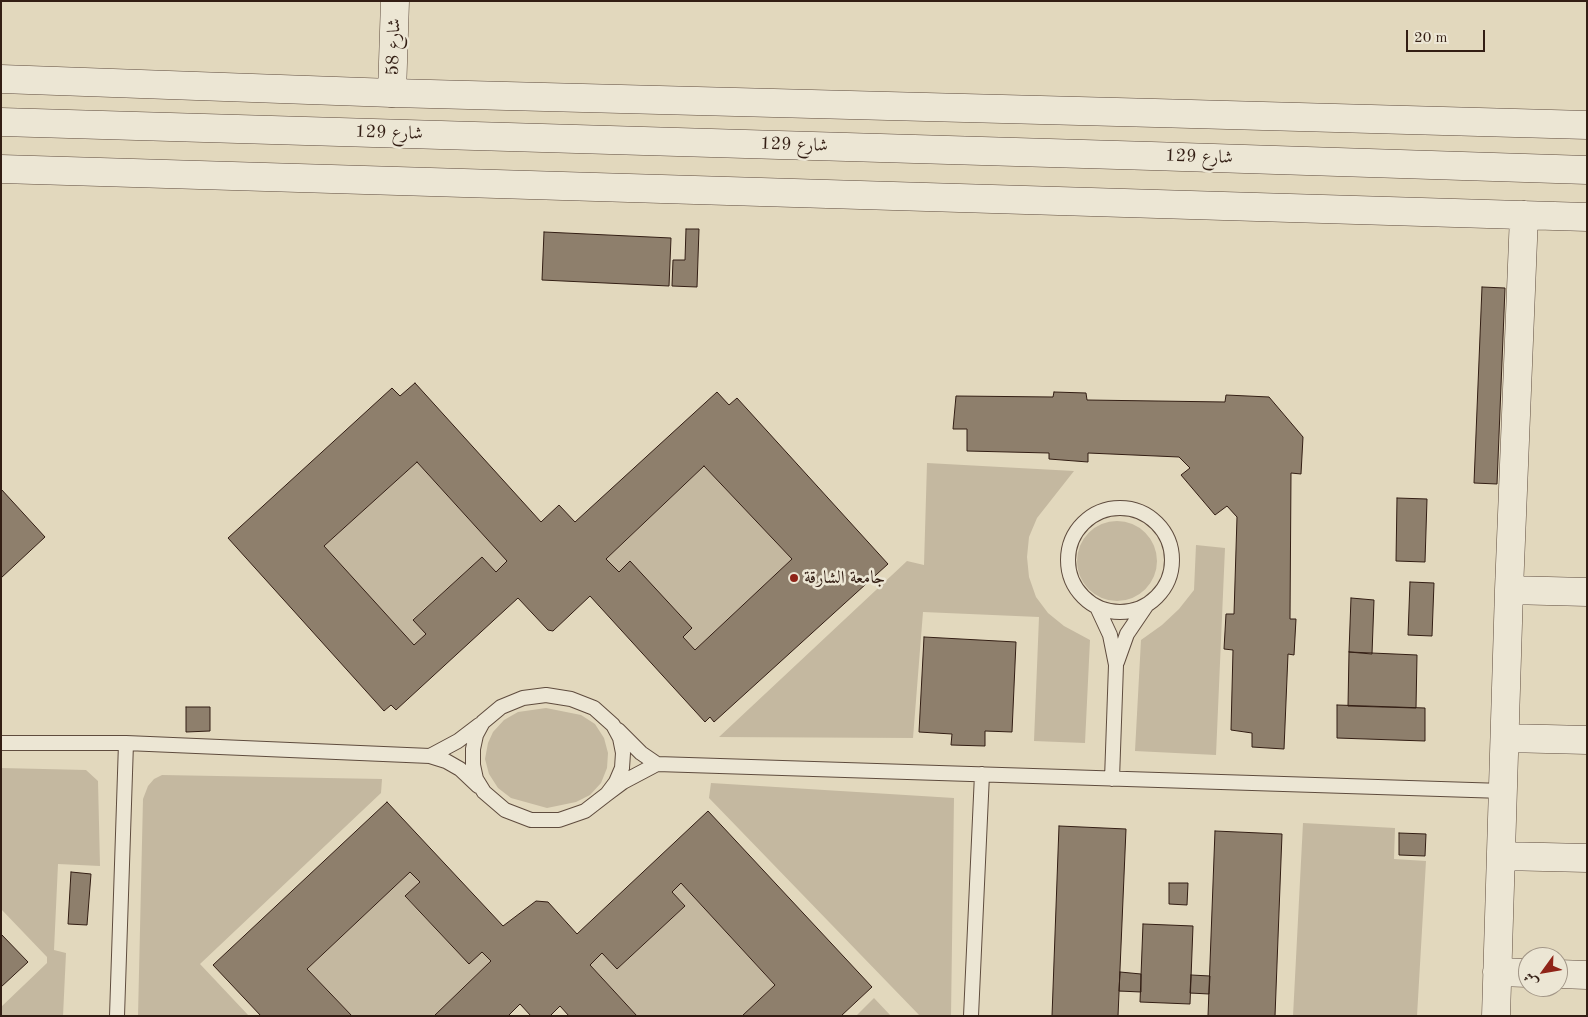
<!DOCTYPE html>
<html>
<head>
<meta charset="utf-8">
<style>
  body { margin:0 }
  #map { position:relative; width:1588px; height:1017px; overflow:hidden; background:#e2d8bd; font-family:"Old Standard TT",Amiri,serif }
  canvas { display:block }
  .frame { position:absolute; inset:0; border:2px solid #331e14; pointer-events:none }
  .north { position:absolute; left:1518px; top:947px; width:50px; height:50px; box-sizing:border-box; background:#ece6d4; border:1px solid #a29687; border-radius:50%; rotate:238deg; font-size:14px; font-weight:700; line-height:20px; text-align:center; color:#331e14 }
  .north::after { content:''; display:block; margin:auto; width:18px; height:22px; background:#8f2418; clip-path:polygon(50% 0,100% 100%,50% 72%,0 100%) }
  .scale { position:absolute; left:1406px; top:30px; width:79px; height:22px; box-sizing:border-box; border:2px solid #331e14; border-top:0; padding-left:6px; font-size:15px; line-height:18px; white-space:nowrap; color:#331e14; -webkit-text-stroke:4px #ece6d4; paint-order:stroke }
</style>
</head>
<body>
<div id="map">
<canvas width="1588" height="1017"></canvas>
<div class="frame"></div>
<div class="north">ش</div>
<div class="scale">20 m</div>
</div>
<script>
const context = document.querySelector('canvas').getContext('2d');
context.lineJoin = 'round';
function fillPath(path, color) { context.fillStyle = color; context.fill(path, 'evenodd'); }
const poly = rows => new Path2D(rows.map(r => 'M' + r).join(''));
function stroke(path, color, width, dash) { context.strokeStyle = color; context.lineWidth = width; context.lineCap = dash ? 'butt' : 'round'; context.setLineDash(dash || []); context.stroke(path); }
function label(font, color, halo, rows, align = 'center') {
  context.font = font + ' "Old Standard TT",Amiri,serif'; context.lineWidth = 5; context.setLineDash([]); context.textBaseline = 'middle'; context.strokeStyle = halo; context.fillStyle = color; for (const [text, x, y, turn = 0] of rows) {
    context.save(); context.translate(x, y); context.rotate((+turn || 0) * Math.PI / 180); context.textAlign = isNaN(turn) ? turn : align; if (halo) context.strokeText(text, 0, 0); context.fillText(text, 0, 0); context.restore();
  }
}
fillPath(poly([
  [417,462,507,561,496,572,482,557,413,619,426,634,414,645,324,546],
  [927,463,1074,471,1037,518,1029,537,1027,557,1029,577,1036,597,1048,613,1064,626,1090,640,1085,743,1034,741,1039,617,923,612,913,738,719,737,907,561,924,565],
  [704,466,792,559,695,650,683,637,692,628,630,562,619,572,606,559],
  '1077 561a40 40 0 1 1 80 0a40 40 0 1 1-80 0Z',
  [1196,545,1225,548,1216,755,1135,751,1141,640,1162,625,1179,609,1194,590],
  [546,708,581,715,595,724,604,738,608,753,607,768,601,783,590,795,576,802,547,808,511,798,498,788,489,774,485,759,488,743,493,732,504,720,518,712],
  [1,768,86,770,98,781,100,866,58,864,54,950,66,953,63,1016,1,1016,1,1007,47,963,47,957,1,909],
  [162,775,382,779,381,793,200,964,249,1016,138,1016,143,799,148,786,154,779],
  [711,783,954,798,951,1016,920,1016,709,798],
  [1303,823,1395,828,1394,859,1426,861,1417,1016,1293,1016],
  [410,872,420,882,405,897,469,964,482,952,491,961,434,1016,352,1016,307,969],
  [681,883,775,985,742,1016,637,1016,590,965,602,953,617,969,685,906,672,892],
  [874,998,891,1016,856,1016]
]), '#c4b8a0');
const building = poly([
  [686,229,699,229,697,287,672,286,673,260,685,260,686,229],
  [544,232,671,238,669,286,542,280,544,232],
  [1482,287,1505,288,1497,484,1474,483,1482,287],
  [415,383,541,522,559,505,575,522,717,392,729,405,737,398,888,564,714,722,710,717,705,722,590,596,553,631,548,630,518,598,396,710,391,705,384,711,228,538,392,388,400,396,415,383],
  [417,462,507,561,496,572,482,557,413,620,426,634,414,645,324,546,417,462],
  [704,466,792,559,695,650,683,637,692,628,630,561,619,572,606,559,704,466],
  [1054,392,1086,393,1087,400,1225,402,1226,395,1269,397,1303,437,1301,474,1291,473,1290,619,1296,619,1294,655,1288,654,1284,749,1252,747,1252,733,1231,730,1233,650,1224,649,1226,614,1234,614,1237,517,1227,506,1215,515,1181,475,1190,468,1179,457,1088,453,1088,462,1049,459,1049,453,967,451,967,429,953,429,956,396,1053,397,1054,392],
  [1,489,45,537,1,578,1,489],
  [1397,498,1427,499,1425,562,1396,561,1397,498],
  [1410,582,1434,583,1432,636,1408,635,1410,582],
  [1351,598,1374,600,1372,654,1349,652,1351,598],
  [924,637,1016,642,1012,732,985,731,985,746,951,745,952,734,919,732,924,637],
  [1349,652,1417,655,1416,708,1348,706,1349,652],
  [1337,705,1425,708,1425,741,1337,738,1337,705],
  [186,707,210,707,210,731,186,732,186,707],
  [387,802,503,926,536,901,548,902,577,934,708,811,872,987,841,1016,742,1016,775,985,681,883,672,892,685,906,617,969,602,953,590,965,637,1016,569,1016,560,1006,550,1016,531,1016,520,1004,508,1016,434,1016,491,961,482,952,469,964,405,896,420,882,410,872,307,969,352,1016,261,1016,213,965,387,802],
  [1059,826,1126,829,1118,1016,1052,1016,1059,826],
  [1215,831,1282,834,1275,1016,1208,1016,1215,831],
  [1399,833,1426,834,1425,856,1399,855,1399,833],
  [71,872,91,874,87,925,68,924,71,872],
  [1169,883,1188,883,1187,905,1169,904,1169,883],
  [1143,924,1193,926,1190,1004,1140,1002,1143,924],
  [1,934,28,962,1,987,1,934],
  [1120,972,1141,974,1141,992,1119,991,1120,972],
  [1191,975,1210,976,1209,994,1190,993,1191,975]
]);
fillPath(building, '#8e7f6c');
stroke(building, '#331e14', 1);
const service = poly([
  '1068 560a52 52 0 1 1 104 0a52 52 0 1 1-104 0Z',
  [1097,607,1110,635,1116,665,1112,779],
  [1117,662,1127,634,1146,606],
  [618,730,641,753,657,764],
  [1,743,126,743,430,756,446,761,460,769,478,786],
  [430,756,458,741,479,725],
  [607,794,616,782,622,768,623,753,620,738,613,725,594,708,571,699,546,695,523,698,501,707,483,722,476,735,473,749,473,765,476,779,484,792,505,810,531,820,559,820,585,811,607,794,623,782,657,764,1503,791],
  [117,1016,126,743],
  [971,1016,982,774]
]);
const minor = poly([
  [392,93,395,1],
  [1,169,1587,217],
  [1509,590,1587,592],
  [1506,738,1587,740],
  [1501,856,1587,858],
  [1497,972,1528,973],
  [1558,974,1587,975],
  [1496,1016,1509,590,1524,215]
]);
const tertiary = poly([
  [1,79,392,93,1155,113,1587,125],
  [1,122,1151,156,1587,170]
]);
stroke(service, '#5f4c3e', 16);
stroke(minor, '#5f4c3e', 29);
stroke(tertiary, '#5f4c3e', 29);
stroke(service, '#ece6d4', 14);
stroke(minor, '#ece6d4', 28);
stroke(tertiary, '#ece6d4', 28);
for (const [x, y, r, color] of [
  [794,578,5,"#8f2418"]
]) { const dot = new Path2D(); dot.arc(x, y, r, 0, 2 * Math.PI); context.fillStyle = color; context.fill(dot); stroke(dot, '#ece6d4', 2); }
label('18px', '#331e14', '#ece6d4', [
  ["شارع 58",394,47,-88],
  ["شارع 129",389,133,2],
  ["شارع 129",794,145,2],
  ["شارع 129",1199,157,2]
]);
label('18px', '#331e14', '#ece6d4', [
  ["جامعة الشارقة",804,578]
], 'left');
</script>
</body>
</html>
